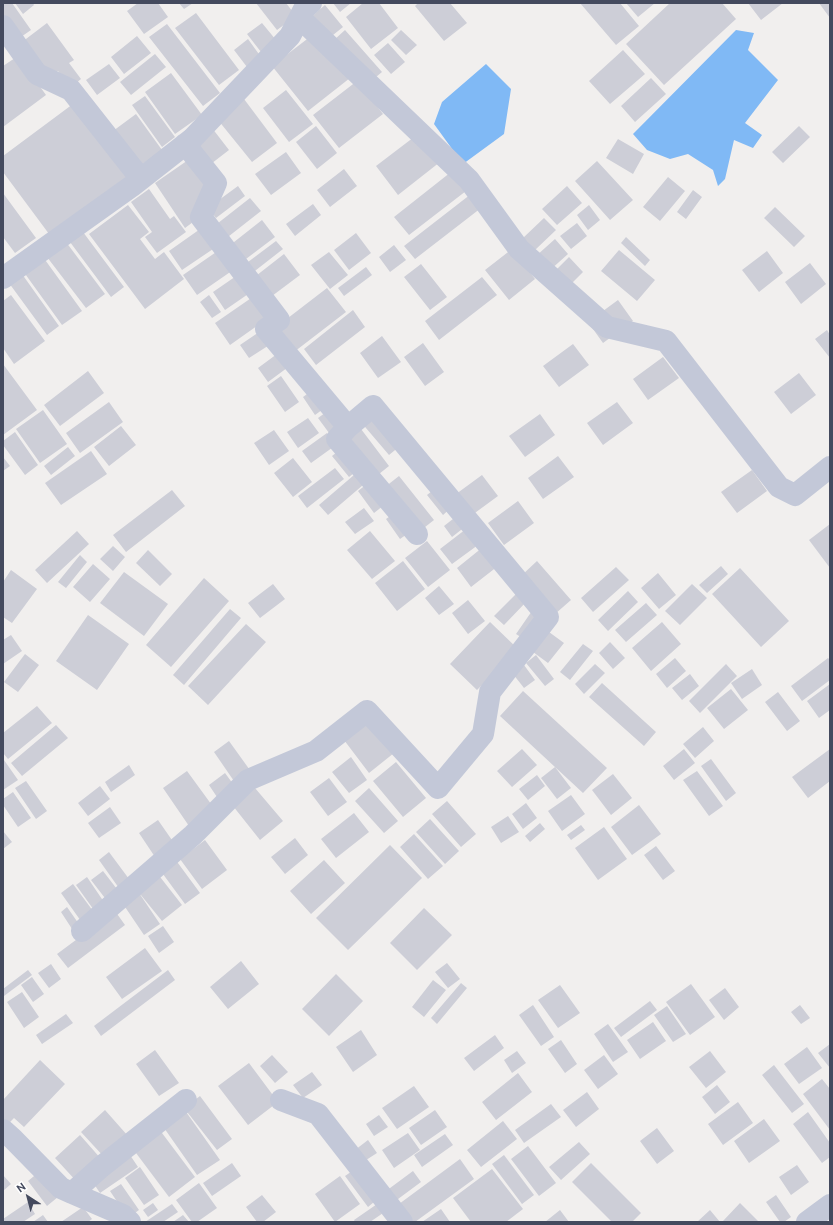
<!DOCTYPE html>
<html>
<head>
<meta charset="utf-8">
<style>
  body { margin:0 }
  #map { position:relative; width:833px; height:1225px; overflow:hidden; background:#f1efee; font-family:Ubuntu,sans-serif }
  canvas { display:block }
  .frame { position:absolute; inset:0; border:4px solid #444a5e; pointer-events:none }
  .north { position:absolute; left:8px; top:1177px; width:40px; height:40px; -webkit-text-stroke:3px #fff; paint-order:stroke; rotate:324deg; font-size:11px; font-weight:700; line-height:16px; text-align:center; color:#444a5e }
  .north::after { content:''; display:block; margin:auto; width:14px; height:18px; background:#444a5e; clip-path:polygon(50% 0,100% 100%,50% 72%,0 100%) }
</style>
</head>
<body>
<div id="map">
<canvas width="833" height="1225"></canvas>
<div class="frame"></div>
<div class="north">N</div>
</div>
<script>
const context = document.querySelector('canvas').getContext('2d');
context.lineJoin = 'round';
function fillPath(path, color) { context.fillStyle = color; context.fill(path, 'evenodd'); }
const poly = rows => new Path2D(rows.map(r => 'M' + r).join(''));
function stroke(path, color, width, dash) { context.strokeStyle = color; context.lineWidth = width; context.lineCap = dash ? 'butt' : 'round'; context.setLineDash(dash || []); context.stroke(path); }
fillPath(poly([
  [736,30,754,33,748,50,778,80,745,123,762,135,753,148,734,140,725,179,718,186,713,170,688,154,670,159,647,150,633,134],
  [486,64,511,89,504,134,463,164,434,124,442,102]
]), '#80b9f5');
fillPath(poly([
  [3,3,12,3,31,30,18,39,3,17],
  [15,3,33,3,34,5,23,14],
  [138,3,158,3,168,17,144,34,127,11],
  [179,3,193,3,184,9],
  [256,3,286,3,296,16,277,30],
  [333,3,351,3,340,12],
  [363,3,379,3,398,28,371,49,346,17],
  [418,3,450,3,467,23,444,41,415,6],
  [580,3,620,3,639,26,616,45],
  [626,3,655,3,638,17],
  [670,3,722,3,736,19,664,85,626,44],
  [748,3,783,3,761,20],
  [819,3,830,3,830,18],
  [325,5,343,27,328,39,310,18],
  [196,13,239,70,219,85,175,28],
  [47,23,74,60,69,63,81,79,70,88,58,71,49,78,22,42],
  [262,23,276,40,261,52,247,34],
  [167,24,220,93,203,106,149,37],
  [345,30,382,72,370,82,334,40],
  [401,30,417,45,406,55,391,40],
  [315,33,350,78,308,111,272,66],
  [137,36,151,53,124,74,111,57],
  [248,39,261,57,247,67,234,50],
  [388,43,405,62,391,74,374,55],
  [623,50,645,74,610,104,589,81],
  [155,54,166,67,131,95,120,82],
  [18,56,46,95,3,127,3,66],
  [109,64,120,78,97,95,86,80],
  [171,73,202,115,175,134,145,92],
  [651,78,666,94,635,122,621,106],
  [357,81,383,114,339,148,313,115],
  [286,90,313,124,289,142,263,108],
  [145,96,175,137,162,147,132,105],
  [244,99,277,143,252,162,218,120],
  [77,101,133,177,52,238,3,172,3,156],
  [136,114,162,150,139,167,113,131],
  [316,126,337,153,317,169,296,142],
  [799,126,810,137,783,163,772,152],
  [212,128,229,150,207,167,190,145],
  [418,134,440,162,398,195,376,166],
  [618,139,644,154,633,174,606,158],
  [286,152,301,173,271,195,255,174],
  [191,158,210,186,197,219,185,228,155,183],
  [597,161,633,200,610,220,575,181],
  [344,169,357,186,330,207,317,190],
  [451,172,466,191,409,235,394,217],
  [668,177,685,191,660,221,643,207],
  [238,186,245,196,216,218,208,208],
  [567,186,582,203,557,225,542,209],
  [149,189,170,219,174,216,186,232,157,253,145,237,152,232,131,202],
  [693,190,702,197,686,219,677,212],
  [3,193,36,238,15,253,3,237],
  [471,194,481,208,415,259,404,246],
  [250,198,261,211,224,240,213,227],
  [313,204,321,215,295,236,286,224],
  [128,205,149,232,140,239,155,259,164,252,184,279,145,309,89,234],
  [589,205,600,220,588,230,577,215],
  [775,207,805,236,794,247,764,218],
  [544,218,556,230,535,250,523,238],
  [262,220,275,237,242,262,229,246],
  [577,223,587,236,571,249,560,236],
  [203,227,216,247,182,270,169,251],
  [83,232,124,287,111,297,70,242],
  [356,233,371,253,349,270,334,250],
  [626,237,650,260,645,266,621,243],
  [555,239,568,254,549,271,536,256],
  [276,241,283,249,251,274,244,265],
  [66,242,105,294,86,308,47,257],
  [394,245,406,260,390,272,379,257],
  [222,248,236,268,197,295,183,275],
  [512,249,535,279,509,300,485,270],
  [619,250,655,280,637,301,601,271],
  [767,251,783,273,759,292,742,270],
  [329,252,348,275,330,289,311,265],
  [284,254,300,275,268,299,252,279],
  [43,257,82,311,62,325,23,271],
  [569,257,583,272,568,287,554,272],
  [810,263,826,284,801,304,785,282],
  [421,264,447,297,430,310,404,277],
  [366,267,372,275,344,296,338,288],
  [242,272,254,290,225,310,213,292],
  [22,274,59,326,47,335,9,283],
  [482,277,497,295,439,340,425,321],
  [327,288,346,312,294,352,275,328],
  [257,294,271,316,230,345,215,323],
  [11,295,45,341,14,364,3,348,3,301],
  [209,295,221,312,212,318,200,302],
  [618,300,633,321,603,343,588,322],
  [353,310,365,327,316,365,304,349],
  [265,328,274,342,249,358,240,345],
  [827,330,830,335,830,358,815,339],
  [382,336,401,362,378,378,360,353],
  [423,343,444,372,425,386,404,357],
  [573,344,589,365,559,387,543,366],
  [281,351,291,365,268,382,258,368],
  [663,357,679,378,648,400,633,379],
  [3,364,37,410,3,435],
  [88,371,104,393,60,426,44,405],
  [799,373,816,395,791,414,774,392],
  [281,376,299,402,285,412,267,386],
  [314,389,326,407,315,415,303,397],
  [109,402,123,422,80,453,66,433],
  [617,402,633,423,603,445,587,423],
  [43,410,67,444,40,463,16,429],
  [329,410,343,428,332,437,318,418],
  [372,411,400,446,389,455,360,421],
  [540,414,555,435,525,457,509,436],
  [308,418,319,433,298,448,287,432],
  [121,426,136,445,109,466,94,447],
  [361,429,389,466,374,478,346,440],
  [274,430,289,451,269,465,254,443],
  [15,432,38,465,25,475,3,445,3,441],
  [327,433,336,445,311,463,302,451],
  [68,447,75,456,51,475,44,466],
  [342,448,359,469,349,477,332,456],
  [91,451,107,474,61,505,45,483],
  [558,456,574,477,543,499,528,478],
  [3,457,10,466,3,471],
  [293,458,312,482,293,497,274,473],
  [335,468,344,479,307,508,298,496],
  [752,470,767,491,737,513,721,492],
  [354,475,363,485,328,515,319,505],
  [482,475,498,496,468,518,452,497],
  [399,476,434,520,420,531,385,487],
  [372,480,388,502,374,513,358,491],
  [437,487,453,506,443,515,427,495],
  [172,490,185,506,126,552,113,535],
  [518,501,534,523,504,545,488,523],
  [364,508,374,521,355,534,345,522],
  [396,512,410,532,400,539,386,519],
  [458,515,466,526,452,537,444,526],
  [830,524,830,568,809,540],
  [466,529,478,545,452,564,440,549],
  [77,531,89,544,47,583,35,570],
  [370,531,395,561,372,579,347,550],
  [427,541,450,570,428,587,405,558],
  [113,546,125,557,113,571,100,559],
  [483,547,498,566,471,587,457,568],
  [148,550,172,574,160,586,136,563],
  [80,555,87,562,66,588,58,582],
  [403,561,425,589,397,611,375,583],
  [537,561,571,600,555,614,521,576],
  [93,564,110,579,90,602,73,587],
  [721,566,728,574,707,593,699,585],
  [616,567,629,580,593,612,581,598],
  [740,568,789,621,761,647,712,594],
  [11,570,37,589,12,623,3,617,3,582],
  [124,572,168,604,144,636,100,603],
  [658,573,676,595,659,609,641,588],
  [204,578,229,601,171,667,146,645],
  [273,584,285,599,260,618,248,603],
  [692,584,707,598,680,625,665,611],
  [439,586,454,604,439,615,425,598],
  [519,591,528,600,504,625,494,616],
  [628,591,638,602,608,631,598,620],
  [468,600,485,621,468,634,452,613],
  [646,603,657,615,626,642,615,630],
  [534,608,544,615,527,641,516,634],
  [230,609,241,618,184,685,173,675],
  [88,615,129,644,97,690,56,661],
  [490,622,518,649,477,690,450,664],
  [662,622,681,644,651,671,632,648],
  [246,624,266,642,208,705,188,686],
  [549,632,564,643,548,663,533,652],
  [11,635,22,651,3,664,3,640],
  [610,642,625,658,613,669,599,653],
  [583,644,593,651,570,680,560,672],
  [25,654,39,665,18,692,4,682],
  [536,655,554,679,545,686,526,663],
  [675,658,686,671,667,688,656,674],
  [828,658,830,660,830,680,802,701,791,686],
  [595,664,605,673,584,694,575,684],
  [726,664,737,676,700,713,689,701],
  [524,665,535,680,524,688,513,674],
  [752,669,762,685,742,699,731,683],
  [690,674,699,686,682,700,672,688],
  [602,683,656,732,644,746,589,697],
  [830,684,830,710,819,718,807,701],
  [731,689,748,710,724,729,707,708],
  [523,691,607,768,583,793,500,716],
  [778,692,800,721,787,731,765,702],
  [37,706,52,723,8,759,3,753,3,733],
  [369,721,394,753,369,773,344,740],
  [56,725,68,738,22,776,11,763],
  [703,727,714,741,695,758,683,744],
  [229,741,252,773,236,784,214,752],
  [522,749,537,765,512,787,497,771],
  [684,749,695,763,674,780,663,766],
  [830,749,830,781,808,798,792,777],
  [351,757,367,780,349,793,332,772],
  [711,759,736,793,726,801,701,766],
  [4,760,18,780,3,790,3,761],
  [396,762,426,798,403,817,373,781],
  [129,765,135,775,111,792,105,782],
  [555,767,571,788,557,799,541,778],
  [187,771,214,808,189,826,163,788],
  [697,771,723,806,709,816,683,780],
  [225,773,236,788,219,800,209,785],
  [613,774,632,798,611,815,592,790],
  [537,775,545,786,528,800,519,789],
  [329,778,347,802,328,816,310,792],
  [26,781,47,811,36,819,15,788],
  [100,786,110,799,88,816,78,803],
  [255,788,283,821,260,840,233,806],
  [369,788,398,821,384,833,355,801],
  [13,792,31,818,18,827,3,805,3,799],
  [571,795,585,814,562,831,548,811],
  [447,801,476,834,461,847,432,814],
  [526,803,537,818,523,829,512,814],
  [639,805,661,834,632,855,611,827],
  [110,807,121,823,99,838,88,823],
  [354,813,369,832,336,858,321,839],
  [508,816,519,832,501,843,491,827],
  [430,819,459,851,445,864,416,832],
  [158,820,174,843,155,857,139,833],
  [540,823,545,829,530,842,525,836],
  [581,825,585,830,571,840,567,835],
  [604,827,627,859,598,880,575,848],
  [3,831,12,842,3,849],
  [414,834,443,866,428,879,400,847],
  [295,838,308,855,285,874,271,857],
  [205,840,227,870,202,889,180,859],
  [390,845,422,878,348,950,316,918],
  [656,846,675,871,663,880,644,855],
  [109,852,132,883,121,891,99,860],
  [175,859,200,893,185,904,160,870],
  [324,860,345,883,311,914,290,891],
  [103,871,120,893,108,902,91,880],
  [157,873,182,905,162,921,136,889],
  [87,877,106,905,96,913,76,885],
  [73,884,96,915,83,924,61,893],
  [137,890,160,924,144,935,121,901],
  [67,907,81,927,74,932,61,912],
  [424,908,452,935,417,970,390,943],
  [115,911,125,925,68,968,57,954],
  [163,926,174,942,159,953,148,936],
  [145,948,162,971,122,999,106,977],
  [241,961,259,984,228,1009,210,987],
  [447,963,460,979,448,988,435,972],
  [51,964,61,979,49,988,38,973],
  [28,970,32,975,4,996,3,989],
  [168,970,175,980,101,1036,94,1026],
  [336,974,363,1001,329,1036,302,1009],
  [32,977,44,994,33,1002,21,985],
  [433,980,446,990,424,1017,412,1007],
  [461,983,467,988,437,1024,431,1018],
  [691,984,715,1017,690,1035,666,1002],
  [560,985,580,1013,558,1028,538,1000],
  [725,988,739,1007,724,1020,709,1000],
  [22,992,39,1017,24,1028,7,1002],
  [650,1001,657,1010,621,1037,614,1028],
  [533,1005,554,1037,541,1046,519,1015],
  [800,1005,810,1018,801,1024,791,1012],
  [667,1006,686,1034,673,1042,654,1015],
  [66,1014,73,1023,42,1044,36,1035],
  [653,1022,666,1041,640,1059,627,1040],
  [608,1024,628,1052,613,1062,594,1034],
  [361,1030,377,1055,353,1072,336,1047],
  [495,1035,504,1048,474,1071,464,1058],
  [561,1040,577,1064,565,1073,548,1049],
  [830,1044,830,1068,818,1053],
  [807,1047,822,1068,799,1084,784,1064],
  [155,1050,179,1083,159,1096,136,1064],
  [517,1051,526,1063,512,1073,504,1060],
  [710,1051,726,1072,706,1088,689,1067],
  [272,1055,288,1072,275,1083,260,1066],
  [604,1055,618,1074,598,1089,584,1070],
  [40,1060,65,1084,24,1127,14,1118,5,1127,3,1125,3,1100],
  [249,1063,278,1102,248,1125,218,1086],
  [774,1065,804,1104,792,1113,762,1075],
  [312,1072,322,1085,303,1098,293,1085],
  [518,1073,532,1092,496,1120,482,1102],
  [822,1079,830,1089,830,1130,803,1094],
  [717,1085,730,1102,715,1114,702,1097],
  [414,1086,429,1107,397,1129,382,1108],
  [587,1092,599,1109,576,1127,563,1110],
  [200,1096,232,1139,217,1150,184,1108],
  [738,1102,753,1123,723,1145,708,1124],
  [551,1104,561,1117,524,1143,515,1130],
  [184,1109,220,1160,197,1175,162,1125],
  [105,1110,128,1136,105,1158,81,1132],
  [435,1110,447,1127,421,1145,409,1128],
  [808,1112,830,1143,830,1157,822,1163,793,1124],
  [379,1115,388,1127,374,1136,366,1124],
  [764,1119,780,1141,749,1163,734,1141],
  [503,1121,517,1139,481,1167,467,1150],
  [657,1128,674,1151,657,1164,640,1141],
  [159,1129,195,1177,169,1197,133,1149],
  [408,1133,420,1150,394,1168,382,1150],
  [445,1134,453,1145,422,1167,414,1155],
  [80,1135,102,1160,78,1183,55,1158],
  [368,1140,377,1153,363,1162,355,1150],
  [579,1142,590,1154,561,1180,549,1167],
  [528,1146,556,1183,539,1196,511,1159],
  [130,1155,138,1167,100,1193,92,1181],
  [504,1155,534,1195,522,1204,492,1164],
  [460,1159,474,1179,415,1222,413,1222,399,1204],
  [232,1163,241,1176,212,1196,203,1183],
  [591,1163,641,1213,632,1222,612,1222,572,1182],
  [797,1165,809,1182,791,1195,779,1177],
  [140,1167,159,1195,144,1205,125,1178],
  [358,1167,380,1197,368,1207,345,1176],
  [492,1169,523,1209,506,1222,471,1222,453,1198],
  [413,1171,421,1182,394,1202,386,1191],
  [39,1172,58,1197,47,1206,28,1181],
  [3,1175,11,1184,3,1191],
  [340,1176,360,1204,335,1222,315,1194],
  [199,1183,217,1208,197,1222,192,1222,176,1200],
  [121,1184,139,1210,128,1218,110,1191],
  [262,1195,276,1212,263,1222,257,1222,246,1207],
  [776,1195,791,1217,784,1222,780,1222,766,1202],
  [28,1202,35,1214,23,1222,3,1222,3,1219],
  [380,1202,386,1211,370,1222,355,1222,354,1220],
  [153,1203,158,1210,148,1217,143,1210],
  [740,1203,759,1222,725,1222,723,1221],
  [172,1204,178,1212,163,1222,145,1222],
  [83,1207,92,1219,88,1222,61,1222],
  [441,1209,450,1222,422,1222],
  [560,1210,569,1222,545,1222],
  [710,1210,720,1222,697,1222],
  [43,1215,48,1222,33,1222],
  [183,1215,189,1222,173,1222]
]), '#cdced7');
stroke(poly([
  [300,18,469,180,519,249,607,327,666,341,779,487,795,495,830,467],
  [3,26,37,74,71,90,141,179],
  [185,144,216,183,201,217,279,320,266,329,348,427,337,439,417,534],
  [3,278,132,186,192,139,290,36,304,9,311,3],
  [82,931,193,835,248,780,316,751,367,711,438,788,483,734,490,692,548,617,373,406,348,427],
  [281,1100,318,1114,402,1222],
  [3,1130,13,1139,61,1188,72,1193,101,1167,186,1100],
  [72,1193,123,1215,130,1222],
  [807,1222,830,1205]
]), '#c3c8d8', 22);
</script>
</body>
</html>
